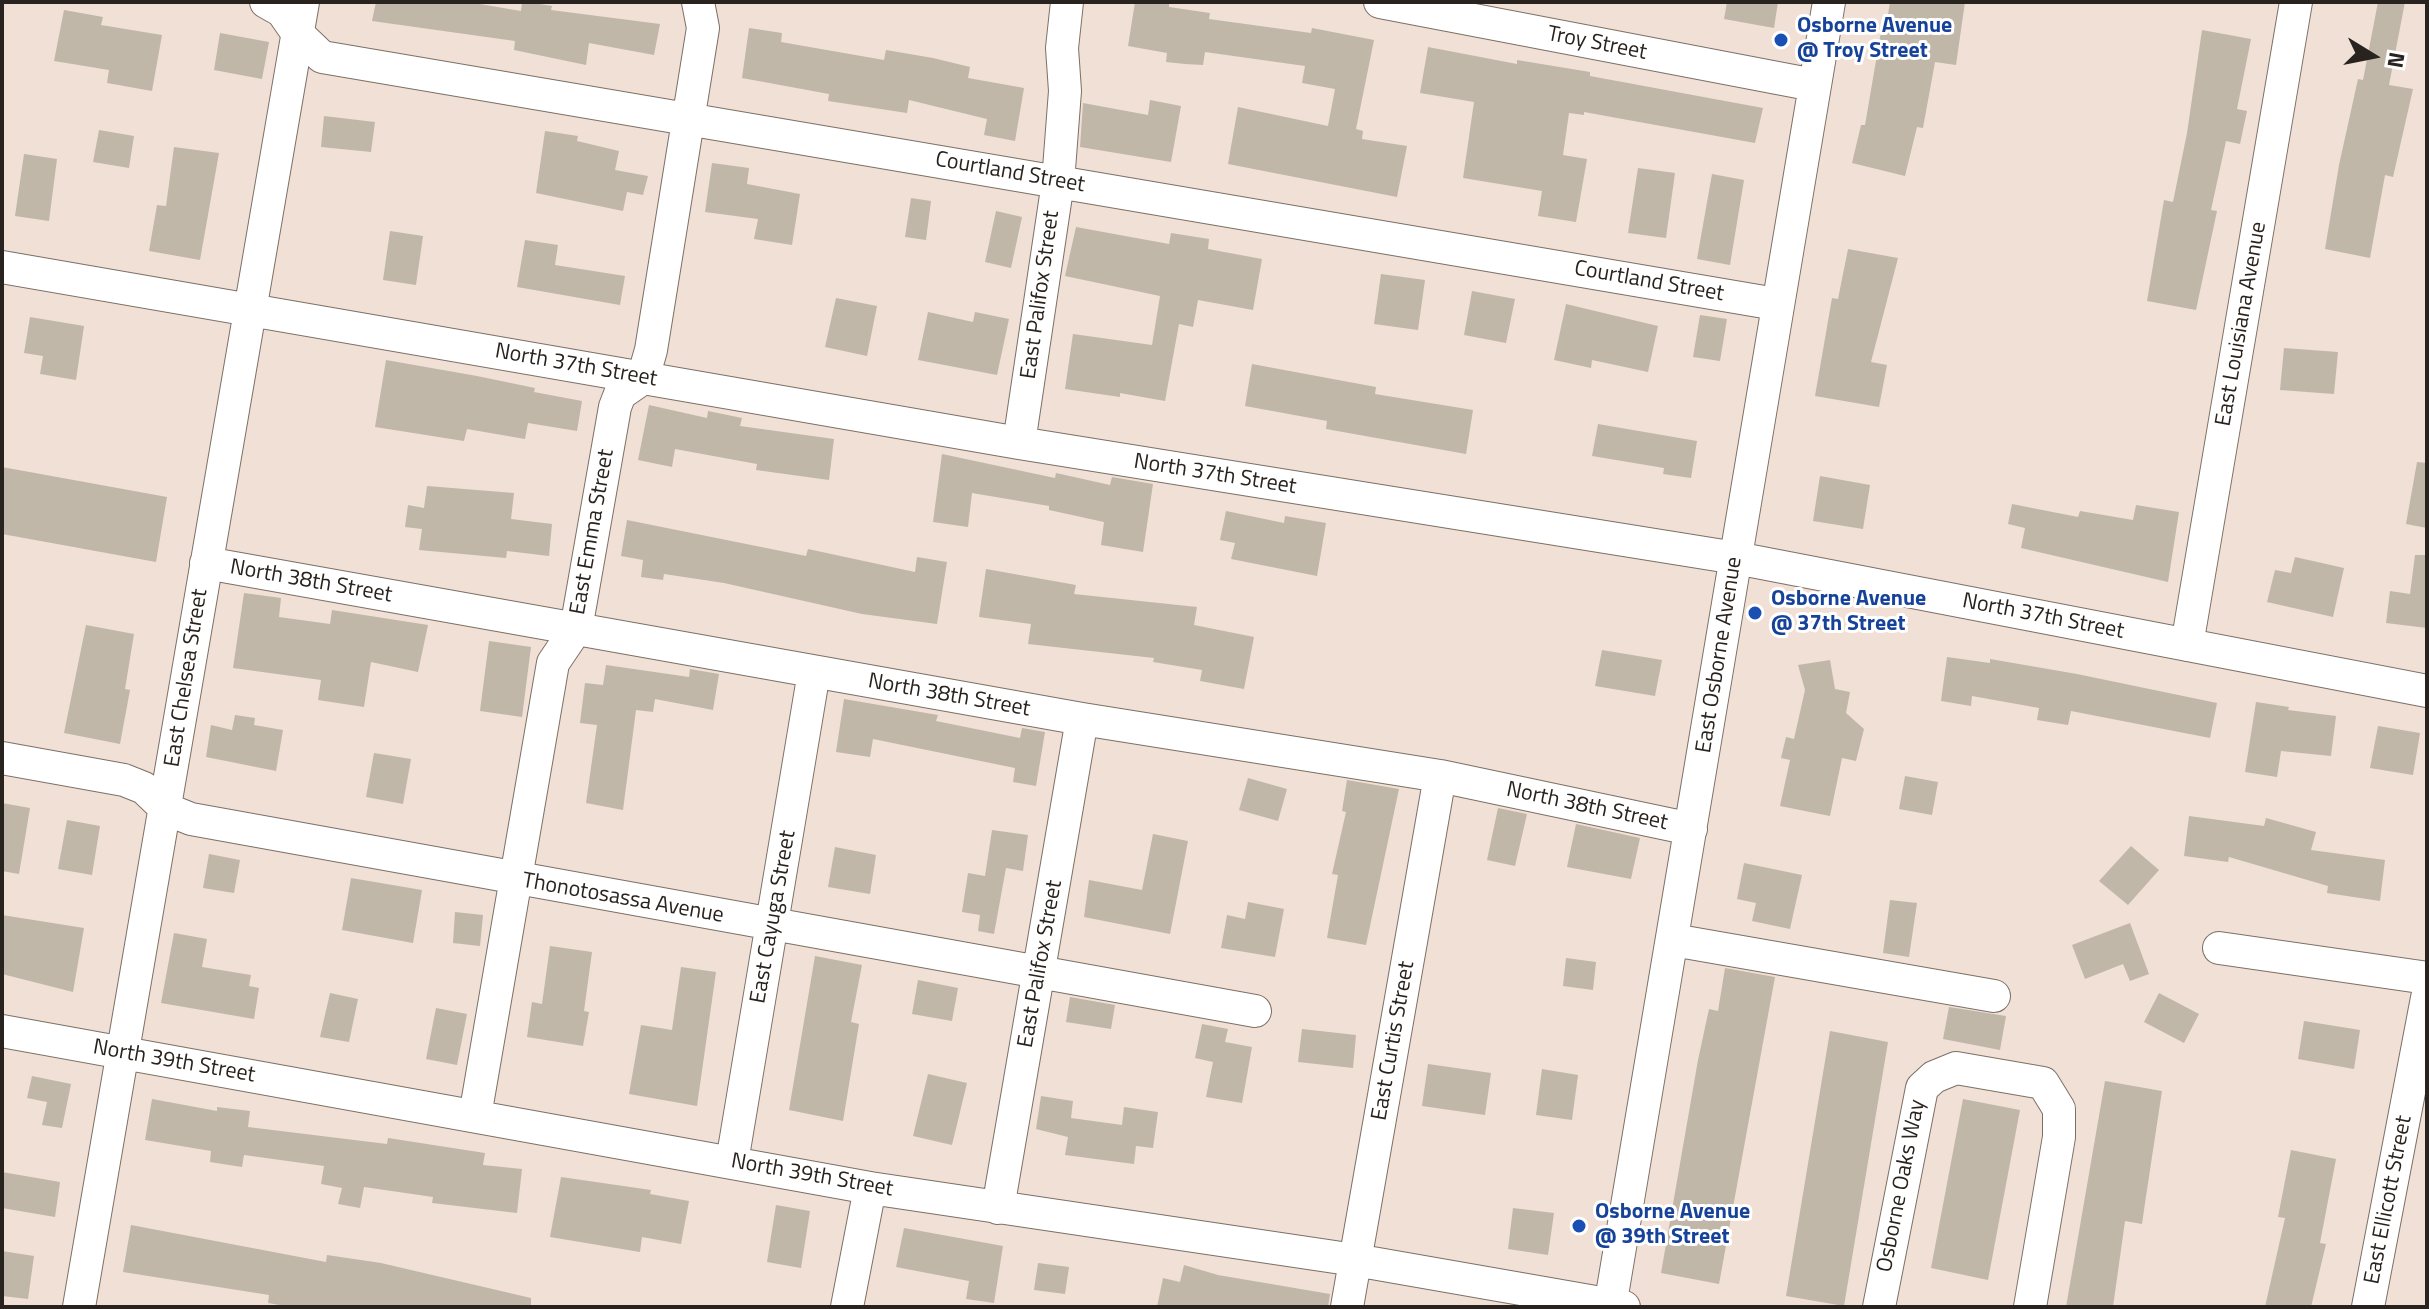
<!DOCTYPE html>
<html>
<head>
<meta charset="utf-8">
<style>
  body { margin:0 }
  #map { position:relative; width:2429px; height:1309px; overflow:hidden; background:#f0e0d6; font-family:"Titillium Web",sans-serif }
  canvas { display:block }
  .frame { position:absolute; inset:0; border:4px solid #29231f; pointer-events:none }
  .north { position:absolute; left:2333px; top:16px; width:80px; height:80px; -webkit-text-stroke:6px #fff; paint-order:stroke; rotate:100deg; font-size:22px; font-weight:700; line-height:32px; text-align:center; color:#29231f }
  .north::after { content:''; display:block; margin:auto; width:28px; height:36px; background:#29231f; clip-path:polygon(50% 0,100% 100%,50% 72%,0 100%) }
</style>
</head>
<body>
<div id="map">
<canvas width="2429" height="1309"></canvas>
<div class="frame"></div>
<div class="north">N</div>
</div>
<script>
const context = document.querySelector('canvas').getContext('2d');
context.lineJoin = 'round';
function fillPath(path, color) { context.fillStyle = color; context.fill(path, 'evenodd'); }
const poly = rows => new Path2D(rows.map(r => 'M' + r).join(''));
function stroke(path, color, width, dash) { context.strokeStyle = color; context.lineWidth = width; context.lineCap = dash ? 'butt' : 'round'; context.setLineDash(dash || []); context.stroke(path); }
function label(font, color, halo, rows, align = 'center') {
  context.font = font + ' "Titillium Web",sans-serif'; context.lineWidth = 6; context.setLineDash([]); context.textBaseline = 'middle'; context.strokeStyle = halo; context.fillStyle = color; for (const [text, x, y, turn = 0] of rows) {
    context.save(); context.translate(x, y); context.rotate((+turn || 0) * Math.PI / 180); context.textAlign = isNaN(turn) ? turn : align; if (halo) context.strokeText(text, 0, 0); context.fillText(text, 0, 0); context.restore();
  }
}
fillPath(poly([
  [376,2,468,2,521,11,522,2,527,2,552,6,551,10,660,24,654,55,589,43,586,65,514,50,515,41,372,21],
  [1135,2,1169,2,1169,7,1210,13,1209,19,1311,33,1312,28,1374,40,1356,129,1363,131,1362,139,1407,146,1397,197,1228,164,1238,107,1328,126,1335,89,1302,83,1305,66,1205,52,1203,65,1185,64,1166,62,1167,53,1128,46],
  [1727,2,1778,2,1774,28,1724,19],
  [1890,2,1965,2,1956,65,1935,62,1923,128,1917,127,1905,176,1852,163,1861,125,1865,125,1883,20,1887,21],
  [2378,2,2405,2,2389,85,2413,89,2393,177,2385,175,2370,258,2325,249,2339,165,2358,79,2363,80],
  [64,10,103,17,101,25,162,35,152,91,107,83,109,70,54,61],
  [749,28,782,33,781,42,884,60,886,50,933,58,970,67,968,78,1024,88,1015,141,984,135,987,119,909,100,907,113,828,101,829,94,742,78],
  [2202,30,2251,39,2237,109,2247,111,2240,144,2226,141,2211,210,2217,211,2196,310,2147,301,2164,200,2173,202,2187,133],
  [220,33,269,42,262,79,214,70],
  [1428,47,1517,64,1517,60,1590,72,1590,76,1763,108,1755,143,1584,112,1584,115,1569,113,1563,155,1587,159,1576,222,1538,216,1542,191,1463,178,1474,102,1420,93],
  [1150,100,1181,106,1171,162,1080,147,1083,103,1148,115],
  [324,116,375,122,371,152,321,147],
  [99,130,134,136,129,168,93,162],
  [545,131,578,136,577,141,619,151,615,170,648,176,643,195,627,192,623,211,536,193],
  [174,147,219,153,200,260,149,251,157,205,166,206],
  [24,154,57,159,49,221,15,216],
  [712,163,749,168,747,184,800,194,792,245,754,239,758,219,705,212],
  [1638,168,1675,173,1666,238,1628,233],
  [1712,174,1744,180,1730,265,1697,259],
  [911,198,931,201,926,240,905,237],
  [996,211,1022,217,1011,268,985,262],
  [1076,227,1169,244,1171,233,1209,239,1208,249,1262,259,1253,310,1198,300,1193,327,1179,324,1165,401,1120,393,1120,397,1065,389,1073,334,1152,345,1160,296,1065,276],
  [390,231,423,236,416,285,383,280],
  [525,240,558,245,555,265,625,276,620,305,517,287],
  [1848,249,1898,258,1871,362,1887,365,1879,407,1815,396,1832,298,1838,299],
  [1381,274,1425,280,1418,330,1374,324],
  [1472,291,1515,299,1506,343,1464,335],
  [836,298,877,306,867,356,825,347],
  [1566,304,1658,326,1648,372,1592,360,1591,368,1554,360],
  [928,312,973,322,975,312,1009,319,997,375,918,360],
  [1700,315,1727,319,1720,361,1693,357],
  [30,317,84,326,76,380,40,374,43,356,24,353],
  [2284,348,2338,352,2334,394,2280,390],
  [386,360,477,376,535,388,534,392,582,401,577,431,528,423,525,439,467,429,464,441,375,427],
  [1252,364,1376,387,1375,394,1473,410,1466,454,1326,429,1327,421,1245,406],
  [649,405,707,418,708,411,742,418,740,426,834,439,829,480,756,470,757,464,675,449,672,467,638,460],
  [1598,424,1697,441,1691,478,1663,474,1664,468,1592,456],
  [942,454,1055,478,1056,473,1110,485,1112,477,1153,484,1143,552,1101,545,1104,522,1049,510,1049,506,972,493,968,527,933,522],
  [2417,462,2427,463,2427,528,2406,524],
  [2,467,167,497,156,562,2,534],
  [1820,476,1870,485,1863,529,1813,521],
  [427,486,514,493,511,519,552,524,549,556,507,551,506,558,419,550,422,529,405,527,408,505,424,508],
  [2012,504,2078,517,2080,511,2133,520,2136,505,2179,512,2168,582,2021,548,2025,528,2008,524],
  [1226,511,1284,523,1285,516,1326,523,1317,576,1231,559,1235,543,1220,540],
  [627,520,806,556,808,549,915,572,917,557,947,562,937,624,862,614,724,583,664,574,663,580,641,577,643,560,621,556],
  [2415,555,2427,555,2427,628,2386,623,2390,591,2410,594],
  [2295,557,2344,568,2333,617,2267,602,2275,570,2291,573],
  [986,569,1076,585,1074,594,1197,607,1194,625,1254,637,1244,689,1200,681,1202,670,1153,662,1154,658,1028,644,1031,624,979,617],
  [244,593,281,598,279,617,330,624,332,610,428,625,418,672,371,662,364,707,318,700,321,680,233,668],
  [86,625,134,634,125,689,130,690,120,744,64,733],
  [489,641,531,647,522,717,480,711],
  [1602,650,1662,660,1655,696,1595,686],
  [1947,657,1990,663,1990,659,2077,674,2217,703,2210,738,2071,711,2068,725,2037,720,2039,708,1972,696,1971,706,1941,701],
  [1830,660,1835,689,1850,692,1846,713,1864,729,1856,761,1842,758,1830,816,1780,806,1790,760,1781,758,1786,737,1794,739,1805,690,1798,665],
  [606,665,689,677,690,669,719,674,713,710,655,699,653,712,636,710,623,810,586,803,597,725,580,723,585,683,603,685],
  [844,699,938,715,936,721,1020,738,1022,728,1045,732,1036,786,1013,782,1015,768,873,739,870,757,836,752],
  [2256,702,2289,707,2288,710,2336,716,2331,756,2281,751,2277,777,2245,772],
  [235,715,255,718,254,725,283,730,276,771,206,757,211,725,232,730],
  [2378,726,2420,733,2413,775,2370,768],
  [374,753,411,759,403,804,366,797],
  [1905,776,1938,782,1932,815,1899,809],
  [1248,778,1287,789,1278,821,1239,810],
  [1347,780,1399,789,1366,945,1327,938,1338,875,1332,874,1346,812,1342,811],
  [2,803,30,808,19,874,2,871],
  [1498,808,1527,814,1515,866,1487,860],
  [2189,816,2264,826,2266,818,2316,832,2311,850,2385,860,2380,901,2327,893,2328,886,2229,857,2228,862,2184,856],
  [67,820,100,826,92,875,58,869],
  [1576,824,1640,838,1631,879,1567,867],
  [992,830,1028,835,1023,871,1006,868,994,934,978,931,980,915,962,912,968,873,985,876],
  [1153,834,1188,841,1170,934,1084,917,1089,880,1142,890],
  [2131,846,2159,870,2128,905,2099,881],
  [835,847,876,855,870,894,828,887],
  [209,854,240,860,234,893,203,888],
  [1744,863,1802,875,1790,929,1752,921,1756,903,1737,899],
  [351,878,422,890,413,943,342,930],
  [1890,900,1917,903,1909,957,1883,953],
  [1248,902,1284,909,1275,957,1221,948,1227,915,1245,919],
  [455,912,483,915,480,946,453,943],
  [2,915,84,928,73,992,2,974],
  [2130,923,2149,974,2130,981,2123,964,2085,979,2072,945],
  [174,933,207,939,202,967,251,975,249,986,259,988,254,1019,161,1003],
  [550,946,592,952,584,1011,589,1012,583,1046,527,1037,532,1002,542,1004],
  [815,956,862,965,851,1022,859,1024,843,1121,789,1110],
  [1566,958,1596,962,1593,990,1563,986],
  [681,967,716,972,697,1106,629,1094,641,1025,672,1030],
  [1725,968,1775,977,1719,1284,1661,1273,1698,1060,1709,1009,1718,1011],
  [918,980,958,988,952,1021,912,1014],
  [330,993,358,999,349,1042,320,1037],
  [2159,993,2199,1014,2184,1043,2144,1022],
  [1070,997,1115,1005,1111,1029,1066,1022],
  [1949,1007,2006,1016,2000,1050,1943,1039],
  [436,1008,467,1014,457,1065,426,1059],
  [2304,1021,2360,1030,2354,1069,2298,1059],
  [1202,1024,1228,1029,1225,1042,1252,1047,1242,1103,1206,1097,1213,1062,1195,1058],
  [1302,1029,1356,1035,1353,1068,1298,1062],
  [1830,1031,1888,1042,1844,1306,1786,1296],
  [1428,1064,1491,1073,1485,1115,1422,1106],
  [1542,1069,1578,1075,1572,1120,1536,1115],
  [928,1074,967,1083,952,1145,913,1136],
  [32,1076,71,1084,62,1128,42,1125,47,1102,27,1098],
  [2105,1081,2162,1091,2145,1203,2142,1224,2125,1221,2113,1307,2066,1307],
  [1041,1096,1073,1101,1071,1118,1122,1125,1124,1107,1158,1112,1153,1148,1136,1146,1134,1164,1065,1155,1068,1137,1036,1129],
  [152,1099,217,1111,217,1107,250,1111,248,1127,387,1144,388,1138,485,1153,483,1165,522,1169,517,1213,432,1203,433,1197,364,1187,360,1208,338,1204,342,1188,321,1184,324,1166,244,1155,242,1167,210,1162,211,1151,145,1140],
  [1963,1099,2020,1110,1988,1280,1931,1268],
  [2291,1150,2336,1159,2320,1243,2326,1244,2311,1307,2265,1307,2285,1218,2278,1217],
  [2,1172,60,1182,55,1217,2,1208],
  [561,1177,651,1190,650,1194,689,1201,681,1244,642,1237,640,1252,550,1237],
  [776,1205,810,1211,801,1268,767,1262],
  [1513,1208,1554,1213,1548,1255,1508,1249],
  [131,1225,326,1262,327,1255,381,1263,531,1298,531,1307,291,1307,268,1303,269,1295,123,1272],
  [904,1228,1003,1246,994,1303,966,1299,969,1281,896,1267],
  [2,1251,34,1256,28,1299,2,1296],
  [1038,1263,1069,1267,1065,1294,1034,1290],
  [1184,1265,1218,1275,1330,1294,1328,1307,1157,1307,1163,1278,1180,1282]
]), '#c0b7a9');
const minor = poly([
  [266,2,282,11,298,34,322,57,1776,304],
  [1380,2,1814,85],
  [2,267,1019,443,1736,558,2427,691],
  [1019,443,1058,182,1065,91,1062,48,1067,2],
  [206,563,1082,719,1440,776,1691,829],
  [2187,645,2296,2],
  [2,758,124,780,144,788,166,809,191,819,1255,1011],
  [1673,940,1994,996],
  [2219,948,2427,978],
  [2,1031,870,1188,1355,1260,1624,1307],
  [475,1116,553,663,576,629,615,407,620,394,643,378,651,350,703,28,698,2],
  [732,1162,814,672],
  [998,1208,1082,719],
  [79,1307,303,2],
  [847,1307,870,1188],
  [1347,1307,1440,776],
  [1610,1307,1829,2],
  [1879,1307,1922,1088,1934,1077,1956,1068,2043,1083,2059,1109,2059,1137,2030,1307],
  [2368,1307,2427,998]
]);
stroke(minor, '#7d7067', 34);
stroke(minor, '#fff', 32);
for (const [x, y, r, color] of [
  [1781,40,8,"#1a4fb4"],
  [1755,613,8,"#1a4fb4"],
  [1579,1226,8,"#1a4fb4"]
]) { const dot = new Path2D(); dot.arc(x, y, r, 0, 2 * Math.PI); context.fillStyle = color; context.fill(dot); stroke(dot, '#fff', 3); }
label('bold 22px', '#164399', '#fff', [
  ["Osborne Avenue",1797,27],
  ["@ Troy Street",1797,52],
  ["Osborne Avenue",1771,600],
  ["@ 37th Street",1771,625],
  ["Osborne Avenue",1595,1213],
  ["@ 39th Street",1595,1238]
], 'left');
label('22px', '#29231f', '#fff', [
  ["Troy Street",1597,44,11],
  ["Courtland Street",1010,173,10],
  ["Courtland Street",1649,282,10],
  ["East Palifox Street",1041,295,-82],
  ["East Louisiana Avenue",2242,324,-80],
  ["North 37th Street",576,366,10],
  ["North 37th Street",1215,475,9],
  ["East Emma Street",593,532,-80],
  ["North 38th Street",311,582,10],
  ["North 37th Street",2043,617,11],
  ["East Osborne Avenue",1720,655,-81],
  ["East Chelsea Street",187,678,-81],
  ["North 38th Street",949,696,10],
  ["North 38th Street",1587,807,12],
  ["Thonotosassa Avenue",623,899,10],
  ["East Cayuga Street",774,917,-80],
  ["East Palifox Street",1041,964,-80],
  ["East Curtis Street",1394,1041,-80],
  ["North 39th Street",174,1062,10],
  ["North 39th Street",812,1176,10],
  ["Osborne Oaks Way",1902,1186,-79],
  ["East Ellicott Street",2389,1200,-79]
]);
</script>
</body>
</html>
